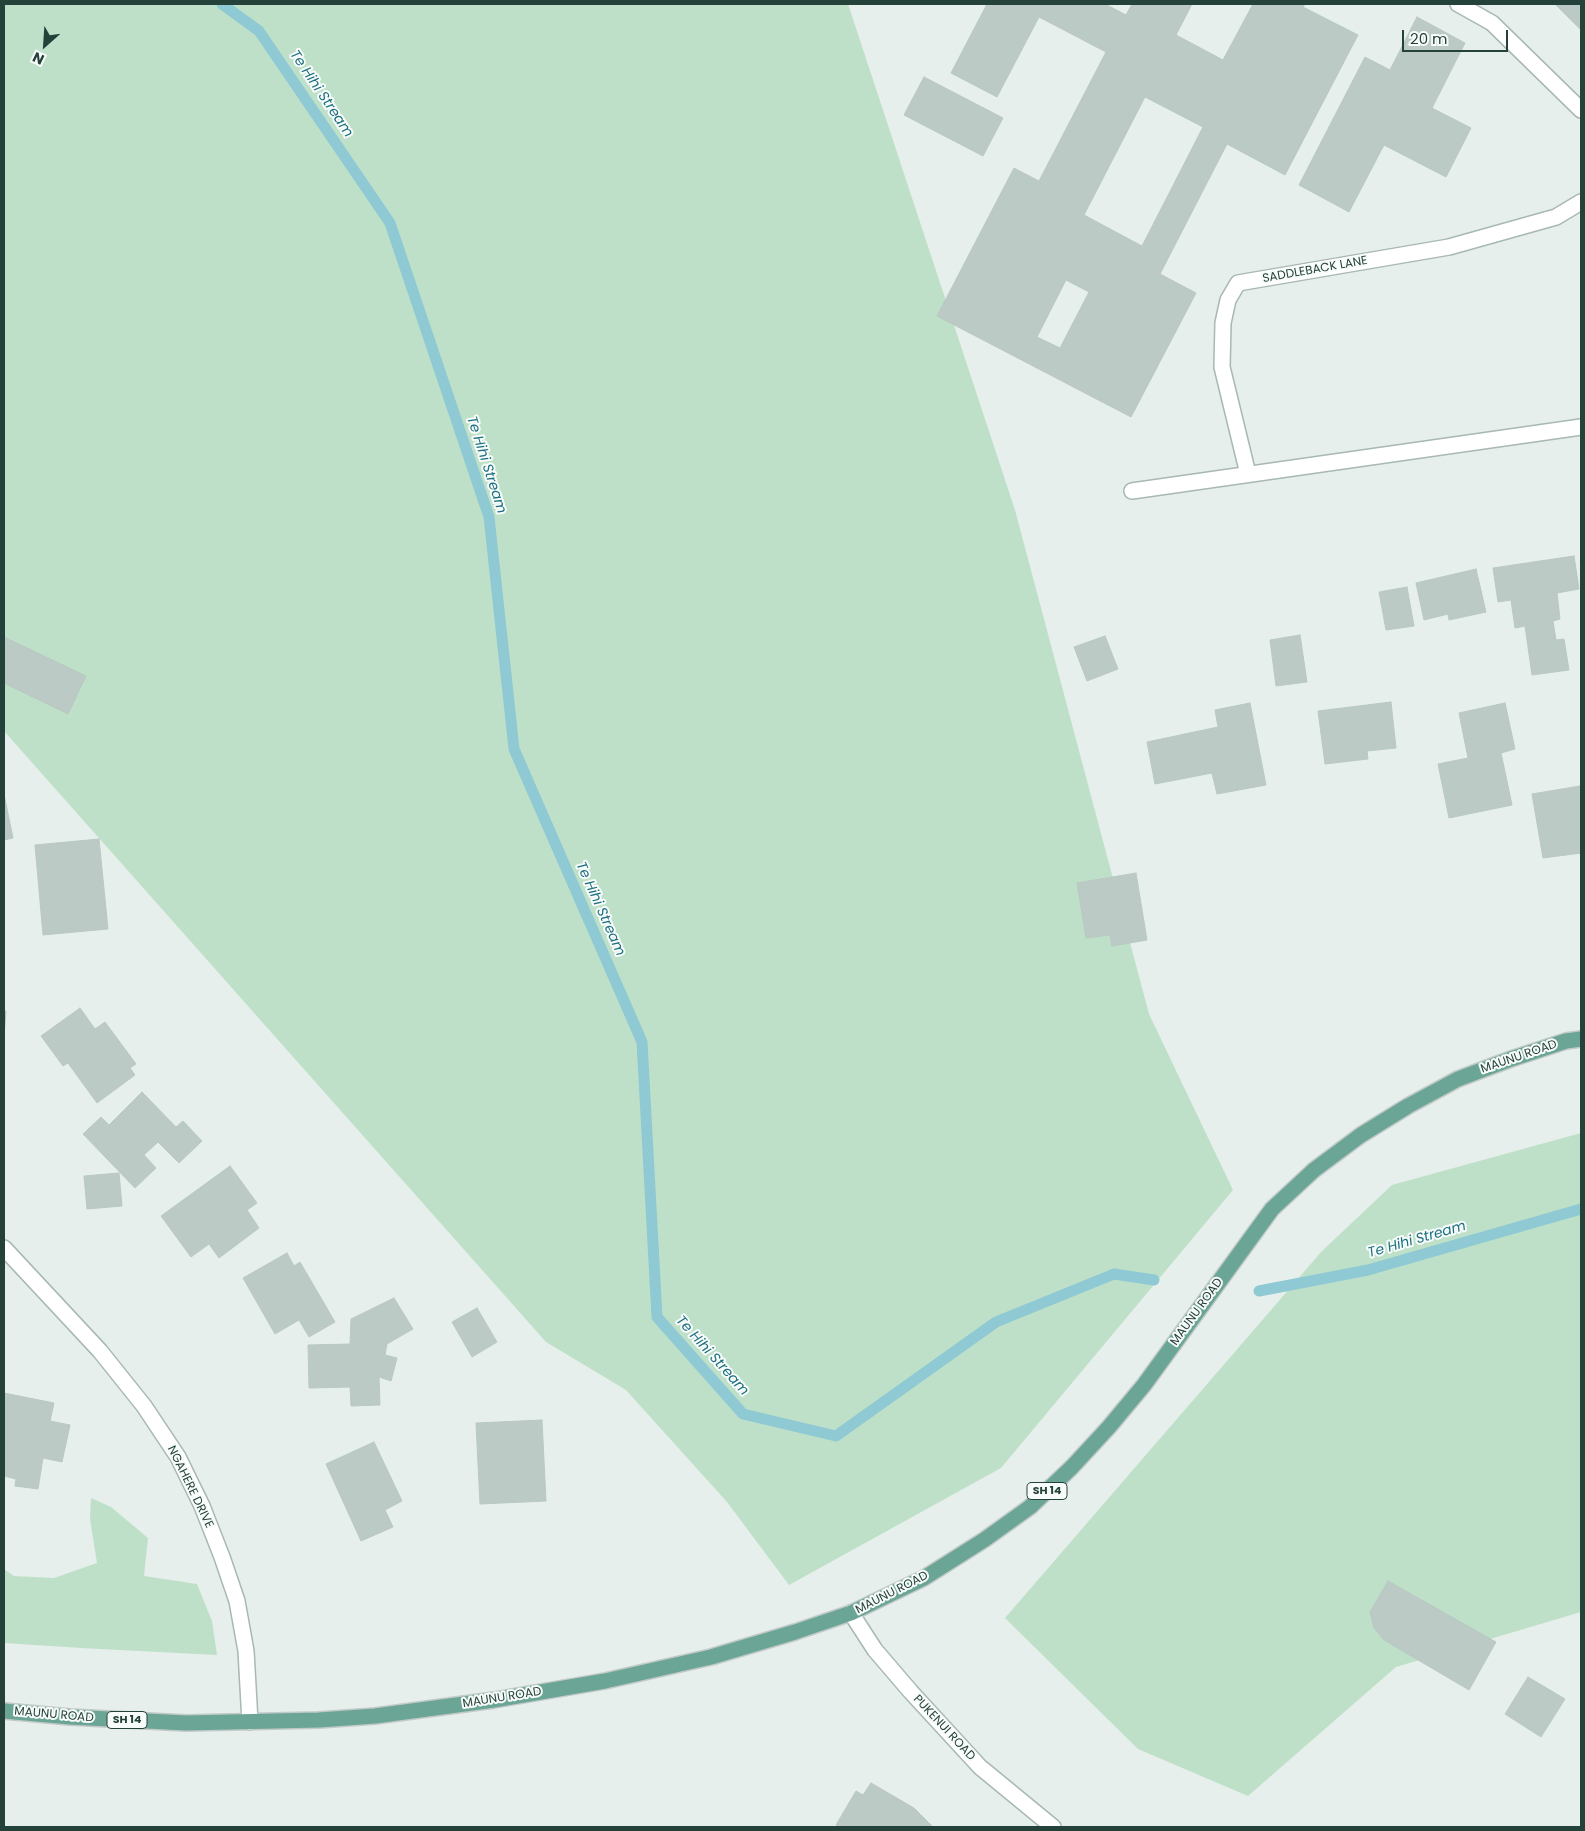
<!DOCTYPE html>
<html>
<head>
<meta charset="utf-8">
<style>
  body { margin:0 }
  #map { position:relative; width:1585px; height:1831px; overflow:hidden; background:#e6efeb; font-family:Poppins,sans-serif }
  canvas { display:block }
  .frame { position:absolute; inset:0; border:5px solid #24423a; pointer-events:none }
  .north { position:absolute; left:20px; top:20px; width:50px; height:50px; -webkit-text-stroke:4px #f7fbf9; paint-order:stroke; rotate:206deg; font-size:14px; font-weight:700; line-height:20px; text-align:center; color:#24423a }
  .north::after { content:''; display:block; margin:auto; width:18px; height:22px; background:#24423a; clip-path:polygon(50% 0,100% 100%,50% 72%,0 100%) }
  .scale { position:absolute; left:1402px; top:30px; width:106px; height:22px; box-sizing:border-box; border:2px solid #24423a; border-top:0; padding-left:6px; font-size:15px; line-height:18px; white-space:nowrap; color:#24423a; -webkit-text-stroke:4px #f7fbf9; paint-order:stroke }
</style>
</head>
<body>
<div id="map">
<canvas width="1585" height="1831"></canvas>
<div class="frame"></div>
<div class="north">N</div>
<div class="scale">20 m</div>
</div>
<script>
const context = document.querySelector('canvas').getContext('2d');
context.lineJoin = 'round';
function fillPath(path, color) { context.fillStyle = color; context.fill(path, 'evenodd'); }
const poly = rows => new Path2D(rows.map(r => 'M' + r).join(''));
function stroke(path, color, width, dash) { context.strokeStyle = color; context.lineWidth = width; context.lineCap = dash ? 'butt' : 'round'; context.setLineDash(dash || []); context.stroke(path); }
function label(font, color, halo, rows, align = 'center') {
  context.font = font + ' Poppins,sans-serif'; context.lineWidth = 4; context.setLineDash([]); context.textBaseline = 'middle'; context.strokeStyle = halo; context.fillStyle = color; for (const [text, x, y, turn = 0] of rows) {
    context.save(); context.translate(x, y); context.rotate((+turn || 0) * Math.PI / 180); context.textAlign = isNaN(turn) ? turn : align; if (halo) context.strokeText(text, 0, 0); context.fillText(text, 0, 0); context.restore();
  }
}
fillPath(poly([
  [4,4,848,4,1015,510,1149,1014,1233,1190,1001,1468,789,1585,727,1502,626,1390,546,1342,4,731],
  [1581,1133,1581,1612,1396,1667,1248,1796,1138,1749,1005,1618,1322,1251,1392,1185],
  [91,1498,111,1507,148,1538,144,1576,197,1584,212,1621,217,1655,81,1648,4,1643,4,1569,14,1576,54,1578,97,1563,90,1519]
]), '#bfe0c8');
stroke(poly([
  [222,4,259,31,390,223,489,517,514,749,642,1042,657,1317,743,1414,836,1436,996,1322,1114,1274,1154,1280],
  [1259,1291,1368,1270,1581,1209]
]), '#8ec9d4', 11);
const building = poly([
  [987,4,1105,4,1126,15,1132,4,1192,4,1176,35,1223,60,1253,4,1305,4,1303,7,1358,35,1285,175,1227,144,1160,274,1196,293,1131,417,937,316,1014,168,1039,181,1106,52,1039,17,997,97,951,73,987,4],
  [1145,97,1203,127,1142,246,1084,215,1145,97],
  [1066,280,1089,292,1060,348,1037,337,1066,280],
  [1555,4,1581,4,1581,30,1555,4],
  [1417,17,1465,43,1432,108,1471,128,1446,177,1384,145,1349,212,1299,185,1365,57,1390,70,1417,17],
  [924,77,1003,118,983,156,904,115,924,77],
  [1574,556,1579,589,1557,593,1560,619,1553,621,1556,640,1564,639,1569,670,1532,675,1525,626,1515,628,1511,600,1498,602,1493,568,1574,556],
  [1476,569,1486,612,1449,620,1448,614,1424,620,1416,583,1476,569],
  [1407,587,1414,626,1386,630,1379,592,1407,587],
  [1300,635,1307,682,1276,686,1270,640,1300,635],
  [1105,636,1118,669,1087,681,1074,647,1105,636],
  [4,637,86,676,68,714,4,683,4,637],
  [1391,702,1396,748,1367,751,1368,759,1325,764,1318,711,1391,702],
  [1250,703,1266,785,1217,794,1212,773,1155,784,1147,742,1218,727,1215,710,1250,703],
  [1505,703,1515,749,1501,753,1512,805,1449,818,1438,764,1468,758,1459,713,1505,703],
  [1580,786,1581,853,1543,858,1532,794,1580,786],
  [4,794,13,838,4,840,4,794],
  [99,839,108,929,43,935,35,845,99,839],
  [1136,873,1147,940,1112,946,1110,935,1086,938,1077,883,1136,873],
  [80,1008,95,1029,105,1022,136,1064,130,1068,135,1075,97,1103,68,1063,63,1066,41,1036,80,1008],
  [4,1011,6,1011,4,1036,4,1011],
  [142,1092,176,1127,183,1121,202,1141,179,1163,158,1142,144,1155,156,1168,135,1188,83,1134,101,1117,109,1125,142,1092],
  [230,1166,257,1203,247,1210,259,1228,219,1258,209,1244,191,1257,161,1216,230,1166],
  [119,1173,122,1206,87,1209,84,1176,119,1173],
  [287,1253,294,1266,300,1262,335,1322,309,1337,299,1320,275,1334,243,1278,287,1253],
  [394,1298,413,1329,387,1344,385,1355,397,1358,391,1381,379,1377,380,1405,351,1406,350,1387,309,1388,308,1345,350,1344,351,1319,394,1298],
  [477,1308,497,1342,472,1357,452,1322,477,1308],
  [4,1393,54,1403,50,1421,70,1425,62,1462,43,1458,38,1489,15,1486,16,1479,4,1476,4,1393],
  [542,1420,546,1501,480,1504,476,1423,542,1420],
  [374,1442,402,1501,385,1510,393,1527,361,1541,326,1464,374,1442],
  [1388,1581,1496,1642,1469,1690,1384,1640,1374,1628,1370,1612,1388,1581],
  [1528,1677,1565,1699,1541,1737,1505,1714,1528,1677],
  [871,1783,914,1808,933,1827,840,1827,836,1825,856,1791,863,1795,871,1783]
]);
fillPath(building, '#bbcac4');
stroke(building, '#b8c9c2', 1);
const service = poly([
  [1458,4,1492,23,1581,110],
  [1248,474,1222,367,1223,323,1228,300,1238,283,1449,247,1556,217,1581,202],
  [1132,491,1581,427]
]);
const minor = poly([
  [4,1248,100,1351,144,1406,178,1457,202,1506,222,1557,237,1601,246,1651,250,1722],
  [851,1613,875,1650,911,1692,980,1767,1053,1827]
]);
const primary = poly([
  [4,1711,70,1717,186,1723,319,1720,375,1716,494,1700,605,1681,711,1657,795,1632,851,1613,924,1578,984,1540,1030,1507,1072,1467,1109,1427,1144,1385,1272,1209,1314,1170,1361,1135,1408,1106,1458,1079,1511,1059,1566,1041,1581,1039]
]);
stroke(service, '#a8b8b2', 18);
stroke(minor, '#a8b8b2', 18);
stroke(primary, '#c2cac8', 18);
stroke(service, '#fff', 15);
stroke(minor, '#fff', 15);
stroke(primary, '#6aa596', 15);
for (const [x, y, w] of [
  [1047,1491,40],
  [127,1720,40]
]) { const box = new Path2D(); box.roundRect(x - w / 2, y - 8.5, w, 17, 4); context.fillStyle = '#f7fbf9'; context.fill(box); stroke(box, '#24423a', 1); }
label('bold 11px', '#24423a', null, [
  ["SH 14",1047,1491],
  ["SH 14",127,1720]
]);
label('12px', '#24423a', '#f7fbf9', [
  ["SADDLEBACK LANE",1315,270,-10],
  ["MAUNU ROAD",1519,1057,-19],
  ["MAUNU ROAD",1197,1312,-54],
  ["NGAHERE DRIVE",190,1487,64],
  ["MAUNU ROAD",892,1593,-27],
  ["MAUNU ROAD",502,1698,-9],
  ["MAUNU ROAD",54,1715,5],
  ["PUKENUI ROAD",944,1728,47]
]);
label('italic 14px', '#1c6f80', '#f7fbf9', [
  ["Te Hihi Stream",321,94,56],
  ["Te Hihi Stream",486,465,72],
  ["Te Hihi Stream",600,909,66],
  ["Te Hihi Stream",1417,1240,-16],
  ["Te Hihi Stream",712,1356,48]
]);
</script>
</body>
</html>
